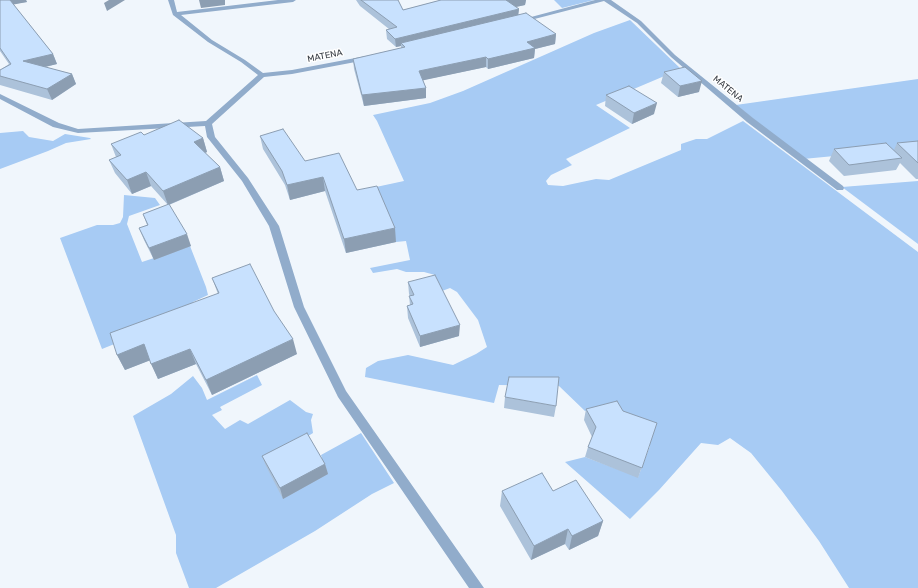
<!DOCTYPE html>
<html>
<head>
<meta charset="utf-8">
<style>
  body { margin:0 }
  canvas { display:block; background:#f0f6fc }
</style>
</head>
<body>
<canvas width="918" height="588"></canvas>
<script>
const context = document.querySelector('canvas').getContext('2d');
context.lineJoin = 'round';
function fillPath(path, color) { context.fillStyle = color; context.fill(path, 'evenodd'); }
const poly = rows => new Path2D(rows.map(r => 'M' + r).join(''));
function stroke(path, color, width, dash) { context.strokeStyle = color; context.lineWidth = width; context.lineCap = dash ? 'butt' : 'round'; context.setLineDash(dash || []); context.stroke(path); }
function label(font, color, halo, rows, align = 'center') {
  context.font = font + ' Rubik,sans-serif'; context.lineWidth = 3; context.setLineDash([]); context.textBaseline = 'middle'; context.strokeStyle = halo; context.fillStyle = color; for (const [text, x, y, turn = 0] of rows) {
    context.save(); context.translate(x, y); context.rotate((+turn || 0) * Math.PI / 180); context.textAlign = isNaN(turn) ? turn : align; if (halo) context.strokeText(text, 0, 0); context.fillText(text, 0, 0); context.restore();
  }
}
fillPath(poly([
  [554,0,594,0,562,8],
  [630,20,681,69,596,105,630,128,566,159,572,165,551,175,546,181,548,185,563,186,596,179,609,180,681,150,681,144,696,139,707,139,743,121,918,252,918,588,849,588,819,541,782,491,751,453,730,438,718,445,701,443,659,490,630,519,565,462,585,457,638,477,650,446,649,437,611,407,585,411,559,386,499,385,494,403,365,377,366,368,378,361,408,355,453,365,476,354,487,347,478,320,457,292,450,288,442,291,436,281,435,275,424,272,406,272,397,269,373,273,370,268,410,260,406,241,396,242,376,187,404,181,377,121,373,115,430,103,463,91,594,33],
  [918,79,918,148,803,159,736,105],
  [23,131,29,137,53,141,65,134,90,138,91,139,66,143,48,151,0,169,0,133],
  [918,181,918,244,842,187],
  [124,195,155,198,160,205,129,216,127,224,142,262,190,246,206,287,208,295,193,302,194,312,102,349,60,238,97,225,113,225,120,223,123,217],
  [257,375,262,385,220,407,222,410,212,415,225,429,240,420,248,424,290,400,306,412,313,414,311,420,313,433,265,463,326,472,321,455,361,433,394,483,372,494,315,531,216,588,189,588,176,553,176,535,133,416,171,394,193,376,202,388,207,400]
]), '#a7cbf4');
fillPath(poly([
  [168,0,174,0,177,12,278,0,296,0,293,2,181,15,212,40,245,60,263,73,292,70,366,56,369,58,366,60,292,74,264,77,212,124,215,137,248,178,279,226,304,307,346,391,484,588,469,588,338,397,294,307,269,226,242,181,207,137,205,126,78,133,53,127,0,99,0,94,59,123,78,129,206,121,258,75,241,62,208,42,173,15,168,0],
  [595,0,611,0,641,21,675,55,753,118,843,186,844,188,843,190,837,190,747,122,671,57,637,23,604,1,519,23,516,21,595,0]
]), '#91accb');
fillPath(poly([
  [0,0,26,0,27,2,13,4,53,54,57,64,45,67,72,74,76,84,52,100,0,85,0,70,9,64,0,51],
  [356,0,398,0,403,10,441,0,526,0,525,5,516,7,519,9,518,14,556,34,555,44,535,49,534,58,488,69,486,67,423,80,426,88,426,98,364,106,354,69,353,59,401,48,401,46,396,47,387,39,386,30,389,29,360,6],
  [664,72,699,92,678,97,661,83],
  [606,95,654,114,632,124,605,106],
  [144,135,203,138,207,152,205,153,220,167,224,181,169,205,191,246,154,260,144,240,139,228,147,225,143,214,168,205,151,186,132,194,115,173,109,160,116,157,111,144],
  [260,136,357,190,396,242,346,253,325,191,290,200,285,185,263,149],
  [918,141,918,179,916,179,900,163,896,170,844,176,829,161,834,149,894,150,897,143],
  [212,278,297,354,212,395,196,364,158,379,150,360,125,370,117,355,218,294],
  [408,282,459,336,420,347,408,318,407,306,410,305,409,296,410,296,409,294],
  [505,397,556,406,554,417,504,408],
  [586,409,623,411,657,423,638,478,585,457,588,447,592,437,584,420],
  [262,456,325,464,328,474,283,499,266,466],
  [502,491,553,491,603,521,598,536,569,550,565,544,531,560,500,506]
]), '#acc2da');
fillPath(poly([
  [8,0,26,0,27,2,11,5],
  [109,0,125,0,107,11,104,3],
  [199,0,225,0,225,5,201,8],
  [506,0,526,0,525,5,506,9],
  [519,9,518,17,401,43,401,46,396,47,395,39],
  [556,34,555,44,535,49,534,58,488,69,488,59,527,42],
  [53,54,57,64,28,71,23,61],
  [486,57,486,67,420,81,419,71],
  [72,74,76,84,52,100,47,89],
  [702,81,699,92,678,97,680,86],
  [426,88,426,98,364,106,362,95],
  [657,103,654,114,632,124,634,113],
  [203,138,207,152,198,156,194,142],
  [220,167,224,181,168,205,163,191],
  [146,172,151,186,132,194,127,180],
  [323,177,325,191,290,200,287,185],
  [395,228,396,242,346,253,344,239],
  [187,234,191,246,154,260,149,248],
  [460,325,459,336,420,347,420,336],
  [293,339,297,354,212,395,206,380],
  [144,344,151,360,125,370,117,355],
  [190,349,196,364,158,379,151,364],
  [325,464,328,474,283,499,280,488],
  [603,521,598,536,569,550,572,536],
  [568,529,565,544,531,560,534,546]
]), '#8c9eb2');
const building = poly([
  [0,0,10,0,53,54,23,61,72,74,47,89,0,76,0,70,11,64,0,48,0,0],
  [361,0,398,0,403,10,441,0,509,0,506,0,519,9,395,39,386,30,397,27,361,0],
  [526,13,556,34,527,42,535,48,488,59,486,57,419,71,426,88,362,95,353,59,405,47,401,43,526,13],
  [685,67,702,81,680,86,664,72,685,67],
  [629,86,657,103,634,113,606,95,629,86],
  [179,120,203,138,194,142,220,167,163,191,146,172,127,180,109,160,121,155,111,144,141,132,144,135,179,120],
  [283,129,305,161,339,153,357,190,377,186,395,228,344,239,323,177,287,185,282,171,260,136,283,129],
  [918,141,918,163,897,143,918,141],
  [886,143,902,158,849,165,834,149,886,143],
  [169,204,187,234,149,248,139,228,148,225,143,214,169,204],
  [250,264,274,311,293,339,206,380,190,349,151,364,144,344,117,355,110,333,219,293,212,278,250,264],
  [435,275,460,325,420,336,407,306,413,304,409,296,414,295,408,282,435,275],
  [509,377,559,377,556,406,505,397,509,377],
  [617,401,623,411,657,423,642,468,588,447,596,427,586,409,617,401],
  [307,433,325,464,280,488,262,456,307,433],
  [542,473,553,491,576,480,603,521,572,536,568,529,534,546,502,491,542,473]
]);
fillPath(building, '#c8e1fe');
stroke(building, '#8c9eb2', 1);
label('9px', '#363b42', '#fff', [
  ["MATENA",325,56,-11],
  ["MATENA",728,89,39]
]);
</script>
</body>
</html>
